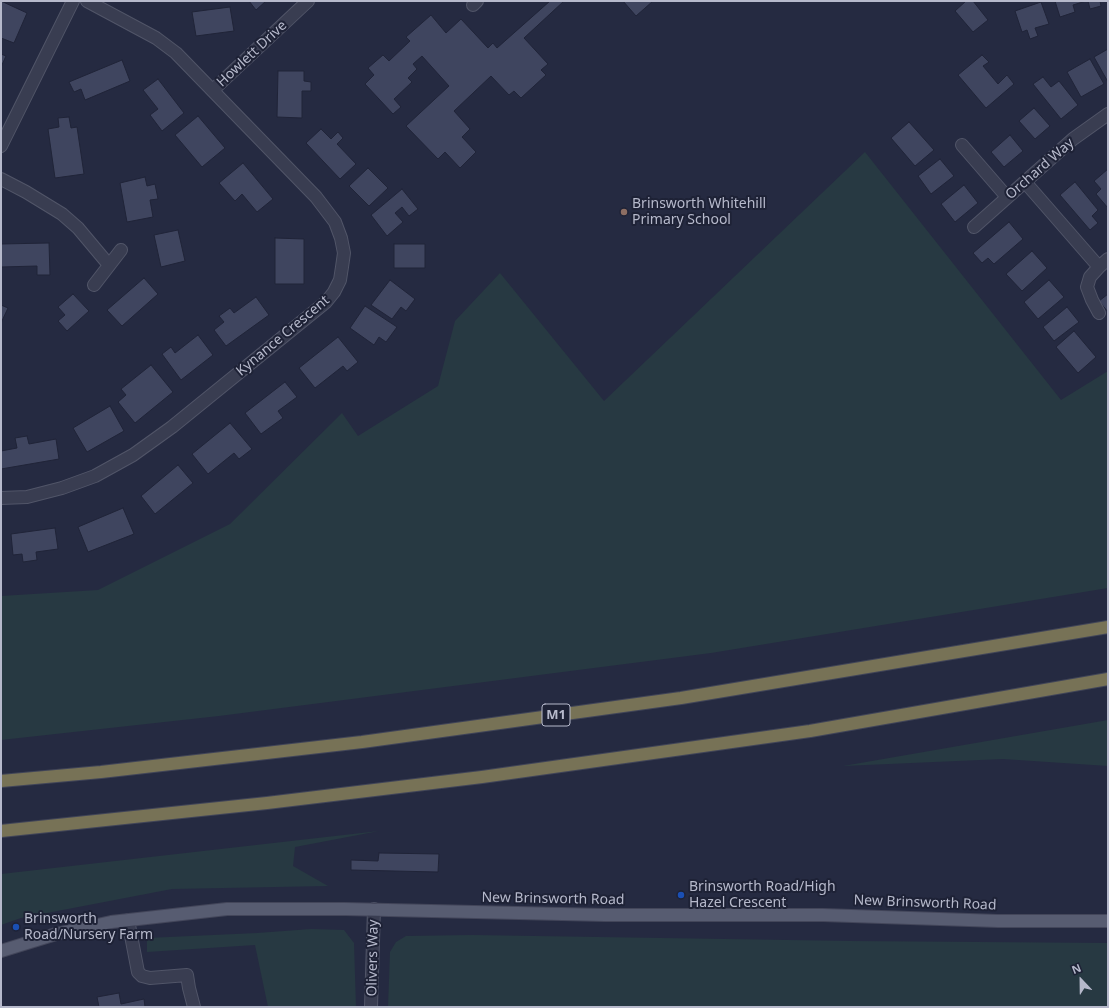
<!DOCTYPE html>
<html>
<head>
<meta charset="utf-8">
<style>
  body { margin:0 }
  #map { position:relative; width:1109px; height:1008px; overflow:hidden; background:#252a41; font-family:"Noto Sans",sans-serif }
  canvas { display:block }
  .frame { position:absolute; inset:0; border:2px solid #b6b9cb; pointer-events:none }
  .north { position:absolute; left:1061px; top:960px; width:40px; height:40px; -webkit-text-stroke:3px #1e2236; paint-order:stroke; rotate:338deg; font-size:11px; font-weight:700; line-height:16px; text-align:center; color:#b6b9cb }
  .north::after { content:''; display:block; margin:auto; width:14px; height:18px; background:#b6b9cb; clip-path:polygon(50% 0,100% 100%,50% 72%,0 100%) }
</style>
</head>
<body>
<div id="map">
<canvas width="1109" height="1008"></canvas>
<div class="frame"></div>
<div class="north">N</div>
</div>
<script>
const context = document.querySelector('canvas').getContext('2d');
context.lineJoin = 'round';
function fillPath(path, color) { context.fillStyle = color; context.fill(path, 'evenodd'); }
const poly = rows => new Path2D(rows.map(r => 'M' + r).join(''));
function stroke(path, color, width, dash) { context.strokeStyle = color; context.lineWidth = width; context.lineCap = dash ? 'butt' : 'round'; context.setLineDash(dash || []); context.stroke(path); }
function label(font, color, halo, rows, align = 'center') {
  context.font = font + ' "Noto Sans",sans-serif'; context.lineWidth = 4; context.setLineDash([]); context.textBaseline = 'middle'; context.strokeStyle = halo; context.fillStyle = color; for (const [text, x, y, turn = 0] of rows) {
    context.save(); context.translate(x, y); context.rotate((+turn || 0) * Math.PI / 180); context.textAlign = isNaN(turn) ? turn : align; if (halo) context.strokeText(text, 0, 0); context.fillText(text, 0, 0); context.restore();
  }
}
fillPath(poly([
  [865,152,1061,400,1108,371,1108,588,711,653,219,716,1,740,1,596,98,590,230,524,342,413,358,436,438,386,455,321,500,273,604,401],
  [1108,720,1108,766,1003,759,843,766],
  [379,831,295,847,293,866,328,886,172,889,21,918,1,925,1,874],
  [311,929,344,930,354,943,356,1007,268,1007,255,945,147,952,147,938,257,933],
  [472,935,852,941,1108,943,1108,1007,388,1007,390,952,396,942,406,936]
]), '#273942');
const building = poly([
  [1,1,27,13,14,43,1,38,1,1],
  [249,1,266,1,256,10,249,1],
  [550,1,564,1,524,38,548,64,541,70,546,75,521,98,514,91,509,95,491,76,454,111,470,129,462,137,476,152,460,168,445,152,438,159,406,126,449,86,422,56,413,64,417,69,408,78,412,82,394,99,401,107,393,114,365,84,374,75,368,68,383,55,389,61,410,41,406,37,431,15,446,33,461,19,488,48,493,43,497,48,550,1],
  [623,1,653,1,636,16,623,1],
  [966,1,973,1,988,20,973,32,955,11,966,1],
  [1055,1,1086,1,1073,5,1075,12,1060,17,1055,1],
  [1088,1,1100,1,1101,6,1090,9,1088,1],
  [1041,2,1049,24,1035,28,1038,36,1030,39,1027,30,1022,32,1015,11,1041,2],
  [230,7,234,31,196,36,192,12,230,7],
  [1108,49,1108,82,1094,57,1108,49],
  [1,54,6,56,1,67,1,54],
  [982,55,989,62,983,66,998,84,1007,75,1014,84,986,108,958,75,982,55],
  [1090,59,1104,84,1081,97,1067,72,1090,59],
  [122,60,130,81,85,100,81,89,74,92,69,82,122,60],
  [278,71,304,71,304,81,311,82,311,91,302,91,302,118,277,117,278,71],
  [1043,77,1051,87,1059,81,1078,105,1061,119,1033,84,1043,77],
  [158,79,184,113,162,131,150,115,158,109,143,90,158,79],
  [1034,108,1050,126,1035,139,1019,121,1034,108],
  [198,116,225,148,202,167,175,135,198,116],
  [69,117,71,128,77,127,84,174,55,178,48,129,59,127,58,118,69,117],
  [909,122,934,150,915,166,891,138,909,122],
  [321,129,331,139,338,132,343,138,337,144,356,164,340,179,306,143,321,129],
  [1010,135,1023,151,1004,167,991,152,1010,135],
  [940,159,954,176,931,194,918,176,940,159],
  [243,163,273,199,257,212,242,194,235,201,219,183,243,163],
  [368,168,388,188,369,206,349,186,368,168],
  [1108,169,1108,208,1096,194,1101,189,1094,181,1108,169],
  [145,177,147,186,155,184,158,199,150,200,153,217,127,222,120,183,145,177],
  [1075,182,1098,210,1092,216,1098,223,1090,230,1060,195,1075,182],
  [964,185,978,203,955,222,941,204,964,185],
  [402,189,418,209,409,216,402,207,395,213,403,222,387,236,371,215,402,189],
  [1009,222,1023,239,994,264,988,258,982,263,973,253,1009,222],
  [178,230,185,261,161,267,154,235,178,230],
  [275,238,304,239,304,284,275,284,275,238],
  [49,243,50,275,37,275,37,266,1,267,1,244,49,243],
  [394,244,425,244,425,268,394,268,394,244],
  [1032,251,1047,268,1022,291,1006,274,1032,251],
  [144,278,158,294,122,326,107,310,144,278],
  [390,280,415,299,406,311,401,307,392,319,371,305,390,280],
  [1049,280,1064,297,1038,319,1024,302,1049,280],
  [73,294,89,311,67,331,58,321,65,315,58,307,73,294],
  [1108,294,1108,312,1099,301,1108,294],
  [256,297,269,315,226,346,214,330,224,322,219,316,230,308,234,313,256,297],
  [1,305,8,308,1,323,1,305],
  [365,306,397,327,386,342,379,337,374,345,350,328,365,306],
  [1067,307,1079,322,1054,341,1043,327,1067,307],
  [1074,331,1096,357,1078,373,1056,347,1074,331],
  [198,335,213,355,181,380,162,354,171,347,175,353,198,335],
  [338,337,358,362,347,371,343,366,315,388,299,368,338,337],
  [151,365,173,392,135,423,118,402,126,395,121,389,151,365],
  [285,382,297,397,278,411,283,418,261,434,245,413,285,382],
  [110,406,124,431,87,452,73,428,110,406],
  [230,423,252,449,239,459,234,453,208,474,192,454,230,423],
  [27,436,29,444,56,439,59,459,1,469,1,451,17,448,15,438,27,436],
  [178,465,193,483,155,514,141,496,178,465],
  [123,508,134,534,88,552,78,527,123,508],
  [55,528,58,549,36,552,37,560,23,562,22,554,13,555,11,534,55,528],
  [379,853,439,854,438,872,351,870,351,860,378,861,379,853],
  [119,993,121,1004,144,999,145,1007,99,1007,97,997,119,993]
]);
fillPath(building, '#3f455f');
stroke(building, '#202438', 1);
const minor = poly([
  [473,5,477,1],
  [213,90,308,1],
  [962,145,1007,197],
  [1,146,73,1],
  [1,179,26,192,62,214,78,228,109,265],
  [1025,182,1099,267],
  [974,227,1073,139,1108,114],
  [94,285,121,250],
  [1099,313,1092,300,1087,287,1090,277,1099,267,1108,259],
  [1,498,27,497,62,488,95,476,133,455,172,427,326,302,334,292,340,280,342,267,344,253,341,238,335,222,316,197,176,53,156,38,87,1],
  [128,920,138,972,142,976,150,978,187,975,189,988,194,1007],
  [371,1007,374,909]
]);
const major = poly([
  [1,951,56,934,111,922,227,909,345,909,605,915,823,915,998,921,1108,921]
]);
const highway = poly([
  [1,781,101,772,362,742,681,698,1108,627],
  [1,831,267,803,482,777,810,731,1108,679]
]);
stroke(minor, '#515568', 14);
stroke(major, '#43465a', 14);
stroke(highway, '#414558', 14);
stroke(minor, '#393d51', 12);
stroke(major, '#575c71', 12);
stroke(highway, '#777256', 12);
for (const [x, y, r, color] of [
  [624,212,4,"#8d6e63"],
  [681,895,4,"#1a4fb4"],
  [16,927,4,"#1a4fb4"]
]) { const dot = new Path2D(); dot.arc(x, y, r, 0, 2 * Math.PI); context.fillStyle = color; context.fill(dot); stroke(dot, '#1e2236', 1.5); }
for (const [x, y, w] of [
  [556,715,28]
]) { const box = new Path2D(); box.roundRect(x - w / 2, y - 11, w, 22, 3); context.fillStyle = '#1e2236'; context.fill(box); stroke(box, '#b6b9cb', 1); }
label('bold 13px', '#b6b9cb', null, [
  ["M1",556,715]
]);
label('14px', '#b6b9cb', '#1e2236', [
  ["Howlett Drive",252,54,-43],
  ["Orchard Way",1040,169,-41],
  ["Kynance Crescent",283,336,-40],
  ["New Brinsworth Road",553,899,1],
  ["New Brinsworth Road",925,903,2],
  ["Olivers Way",373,958,-89]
]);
label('14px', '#b6b9cb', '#1e2236', [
  ["Brinsworth Whitehill",632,204],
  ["Primary School",632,220],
  ["Brinsworth Road/High",689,887],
  ["Hazel Crescent",689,903],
  ["Brinsworth",24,919],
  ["Road/Nursery Farm",24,935]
], 'left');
</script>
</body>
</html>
